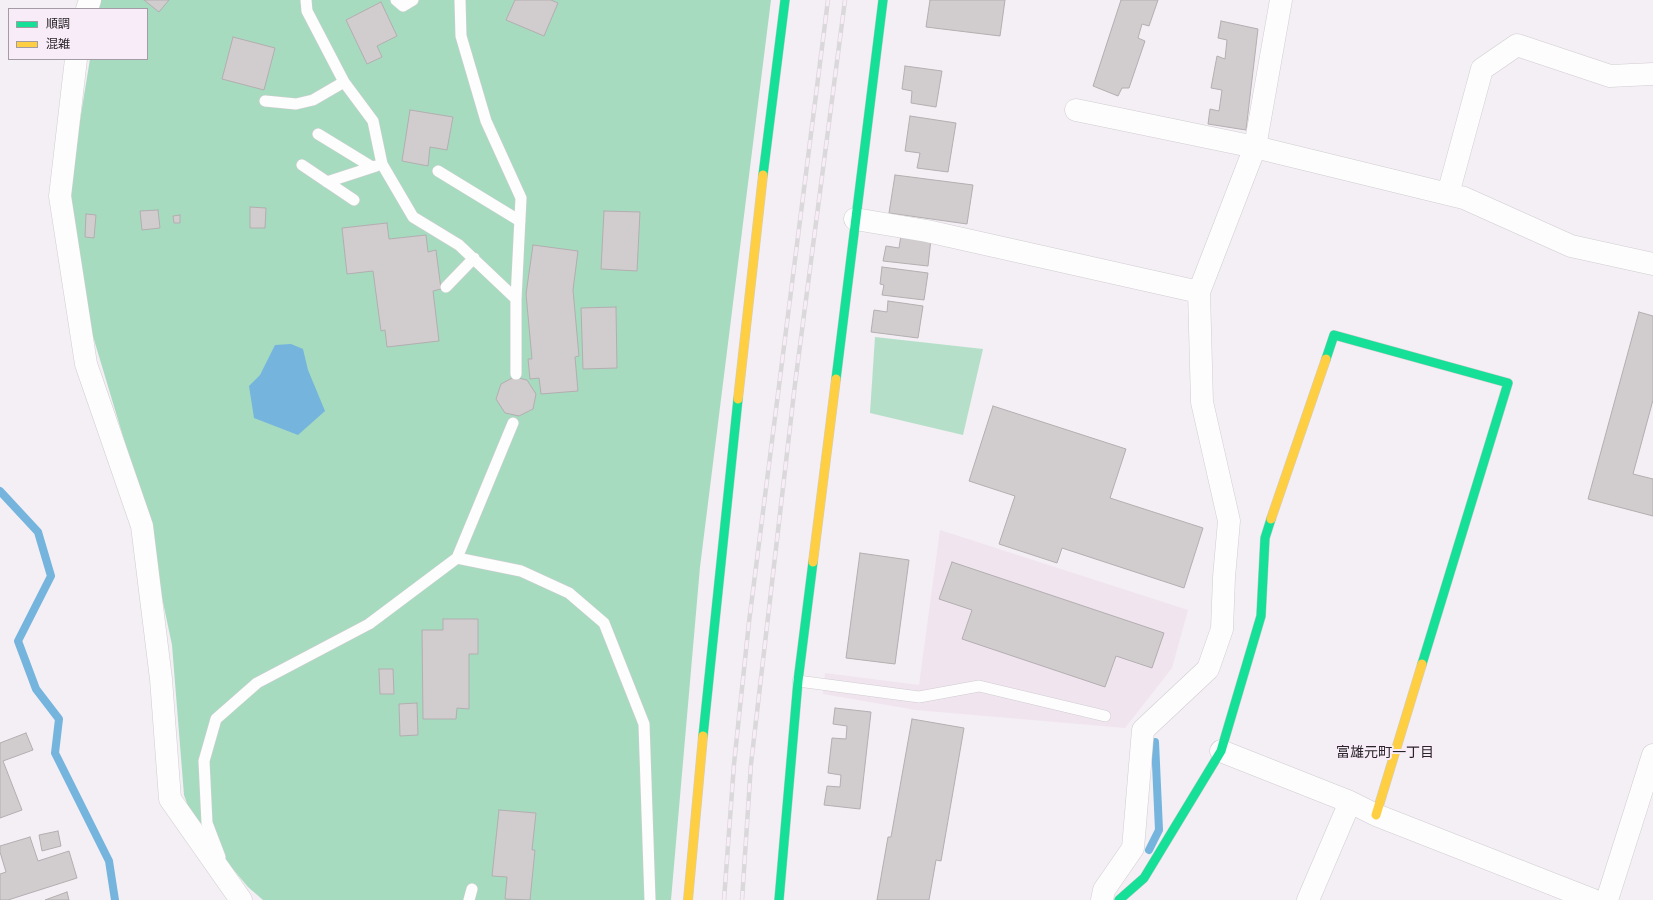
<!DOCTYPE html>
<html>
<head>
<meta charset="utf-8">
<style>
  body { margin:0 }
  #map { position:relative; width:1653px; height:900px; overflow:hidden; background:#f4eff4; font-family:Spectral,"Noto Sans JP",serif }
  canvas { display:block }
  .legend { position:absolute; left:8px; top:8px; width:140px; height:52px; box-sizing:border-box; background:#f7ecf7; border:1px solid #a49ca4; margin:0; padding:5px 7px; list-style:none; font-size:12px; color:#282428 }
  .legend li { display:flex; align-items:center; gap:8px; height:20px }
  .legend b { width:20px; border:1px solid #a49ca4 }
</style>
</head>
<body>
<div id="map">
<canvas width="1653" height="900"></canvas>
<ul class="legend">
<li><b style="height:5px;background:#16e098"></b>順調</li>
<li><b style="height:5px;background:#ffcf43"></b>混雑</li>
</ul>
</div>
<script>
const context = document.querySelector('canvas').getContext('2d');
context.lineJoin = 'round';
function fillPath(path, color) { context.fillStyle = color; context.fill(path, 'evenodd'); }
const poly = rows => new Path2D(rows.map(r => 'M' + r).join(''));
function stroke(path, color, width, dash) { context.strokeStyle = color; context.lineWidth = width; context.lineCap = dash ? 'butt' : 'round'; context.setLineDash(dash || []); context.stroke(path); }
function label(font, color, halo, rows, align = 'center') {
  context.font = font + ' Spectral,"Noto Sans JP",serif'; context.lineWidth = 4; context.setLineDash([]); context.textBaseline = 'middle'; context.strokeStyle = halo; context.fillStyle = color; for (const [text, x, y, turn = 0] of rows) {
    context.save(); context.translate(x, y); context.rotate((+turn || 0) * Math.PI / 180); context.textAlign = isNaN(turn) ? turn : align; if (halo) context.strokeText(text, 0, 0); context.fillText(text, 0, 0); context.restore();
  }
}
fillPath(poly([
  [940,530,1188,610,1172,668,1125,728,916,710,823,694,825,673,919,685]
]), '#f0e4ef');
fillPath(poly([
  [875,337,983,349,963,435,870,413]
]), '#b5dfc8');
fillPath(poly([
  [99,0,771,0,700,567,671,900,263,900,248,887,194,823,184,795,172,645,140,493,80,293,69,215,74,157,90,59,147,59,147,9,98,9]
]), '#a7dbc0');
fillPath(poly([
  [291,344,303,349,308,370,325,411,298,435,254,418,249,386,260,375,275,345]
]), '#74b4dd');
stroke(poly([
  [0,491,38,532,51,576,18,641,36,689,59,719,55,753,109,861,115,900],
  [1149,850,1159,830,1155,742]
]), '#74b4dd', 8);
const building = poly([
  [144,0,169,0,159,12,144,0],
  [515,0,551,0,558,3,544,36,506,20,515,0],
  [930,0,1005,0,1000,36,926,27,930,0],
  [1121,0,1158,0,1149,26,1142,24,1138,38,1145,41,1129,88,1122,88,1118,96,1093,86,1121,0],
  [381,2,397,36,377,46,382,57,367,64,346,20,381,2],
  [1221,21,1258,29,1246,130,1208,124,1210,109,1219,111,1222,90,1211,88,1217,56,1225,59,1227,40,1218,38,1221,21],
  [233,37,275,48,264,90,222,79,233,37],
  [905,66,942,71,936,107,911,103,912,91,902,89,905,66],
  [410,110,453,117,447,150,430,147,428,166,402,161,410,110],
  [910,116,956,123,948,172,917,168,920,153,905,151,910,116],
  [895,175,973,185,967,224,889,213,895,175],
  [250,207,266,208,265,228,250,228,250,207],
  [158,210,160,228,142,230,140,211,158,210],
  [604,211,640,212,637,271,601,269,604,211],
  [86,214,96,215,94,238,85,237,86,214],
  [180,215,180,223,174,223,173,216,180,215],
  [387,223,389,239,426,235,428,252,436,250,441,289,433,291,439,341,387,347,385,330,381,331,373,271,347,274,342,228,387,223],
  [901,235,931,239,928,266,883,261,886,246,899,248,901,235],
  [533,245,578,251,573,290,579,356,575,357,578,391,541,394,539,378,530,379,528,359,532,359,526,294,533,245],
  [882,267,928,273,924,300,882,295,884,285,880,284,882,267],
  [888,301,923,306,918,338,871,332,874,310,887,312,888,301],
  [616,307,617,368,583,369,581,308,616,307],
  [1639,312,1653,316,1653,400,1633,474,1653,479,1653,516,1588,499,1639,312],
  [514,377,527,380,536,394,533,409,519,416,505,413,496,399,501,384,514,377],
  [993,406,1126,449,1110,498,1203,528,1184,588,1062,548,1057,563,999,544,1015,496,969,481,993,406],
  [860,553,909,560,895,664,846,658,860,553],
  [952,562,1164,633,1152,668,1116,656,1105,687,962,639,972,610,939,599,952,562],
  [443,619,478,619,478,654,469,654,469,709,457,708,456,719,423,719,422,630,443,630,443,619],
  [379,669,393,669,394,694,380,694,379,669],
  [417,703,418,735,400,736,399,704,417,703],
  [835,708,871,712,860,809,824,805,827,786,840,787,841,775,828,773,832,738,846,739,847,726,833,724,835,708],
  [912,719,964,728,941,861,936,860,929,900,877,900,888,837,891,837,912,719],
  [26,733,33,750,3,761,22,810,0,818,0,743,26,733],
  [499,810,536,813,532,850,535,850,530,900,505,899,507,877,492,876,499,810],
  [58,831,61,846,42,851,39,835,58,831],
  [30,837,38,861,69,851,77,878,8,900,0,900,0,874,6,872,0,852,0,846,30,837],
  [67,892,69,900,45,900,67,892]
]);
fillPath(building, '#d1ccce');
stroke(building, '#b3aeb0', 1);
const lane = poly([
  [306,0,307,11,344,82,373,121,382,164,413,217,459,245,516,299],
  [396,0,403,6,413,0],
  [460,0,461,36,486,121,521,198,516,299,516,374],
  [265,101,296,104,313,100,344,82],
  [318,134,372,167],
  [302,165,354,200],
  [438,171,520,221],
  [327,182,376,166],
  [446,287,474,258],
  [457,558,521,571,569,593,604,623,644,724,650,900],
  [798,681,919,697,979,686,1105,716],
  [220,857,207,823,204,761,216,719,257,683,369,624,457,558,513,423],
  [469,900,472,889]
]);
const street = poly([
  [87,9,90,0],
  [76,59,60,196,86,364,142,526,161,679,170,799,241,900],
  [1076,110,1255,147,1464,198,1571,246,1653,264],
  [1448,194,1482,69,1517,45,1610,76,1653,74],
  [855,219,927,231,1199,292],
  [1221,751,1350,802,1376,815,1593,900],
  [1102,900,1104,890,1133,848,1143,730,1208,669,1222,629,1224,577,1229,521,1202,402,1199,292,1255,147,1281,0],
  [1308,900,1350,802],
  [1607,900,1653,755]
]);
const fast = poly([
  [763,175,785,0],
  [1326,359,1334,335,1508,383,1422,664],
  [836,379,883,0],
  [703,736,738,399],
  [779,900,798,681,813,562],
  [1119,900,1144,878,1221,751,1261,616,1265,538,1271,519]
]);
const slow = poly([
  [738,399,763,175],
  [1271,519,1326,359],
  [813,562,836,379],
  [1376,815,1422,664],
  [688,900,703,736]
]);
stroke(lane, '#d0ccd0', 12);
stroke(street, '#d0ccd0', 23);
stroke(fast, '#d0ccd0', 10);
stroke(slow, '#d0ccd0', 10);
stroke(lane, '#fdfdfd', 11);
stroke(street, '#fdfdfd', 22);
stroke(fast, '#16e098', 9);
stroke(slow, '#ffcf43', 9);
const rail = poly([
  [724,900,734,764,749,622,828,0],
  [742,900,751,764,795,384,845,0]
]);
stroke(rail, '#dad8da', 4.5);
stroke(rail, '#f7ecf7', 3, [9]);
label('14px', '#282428', '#f7ecf7', [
  ["富雄元町一丁目",1385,754]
]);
</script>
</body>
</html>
